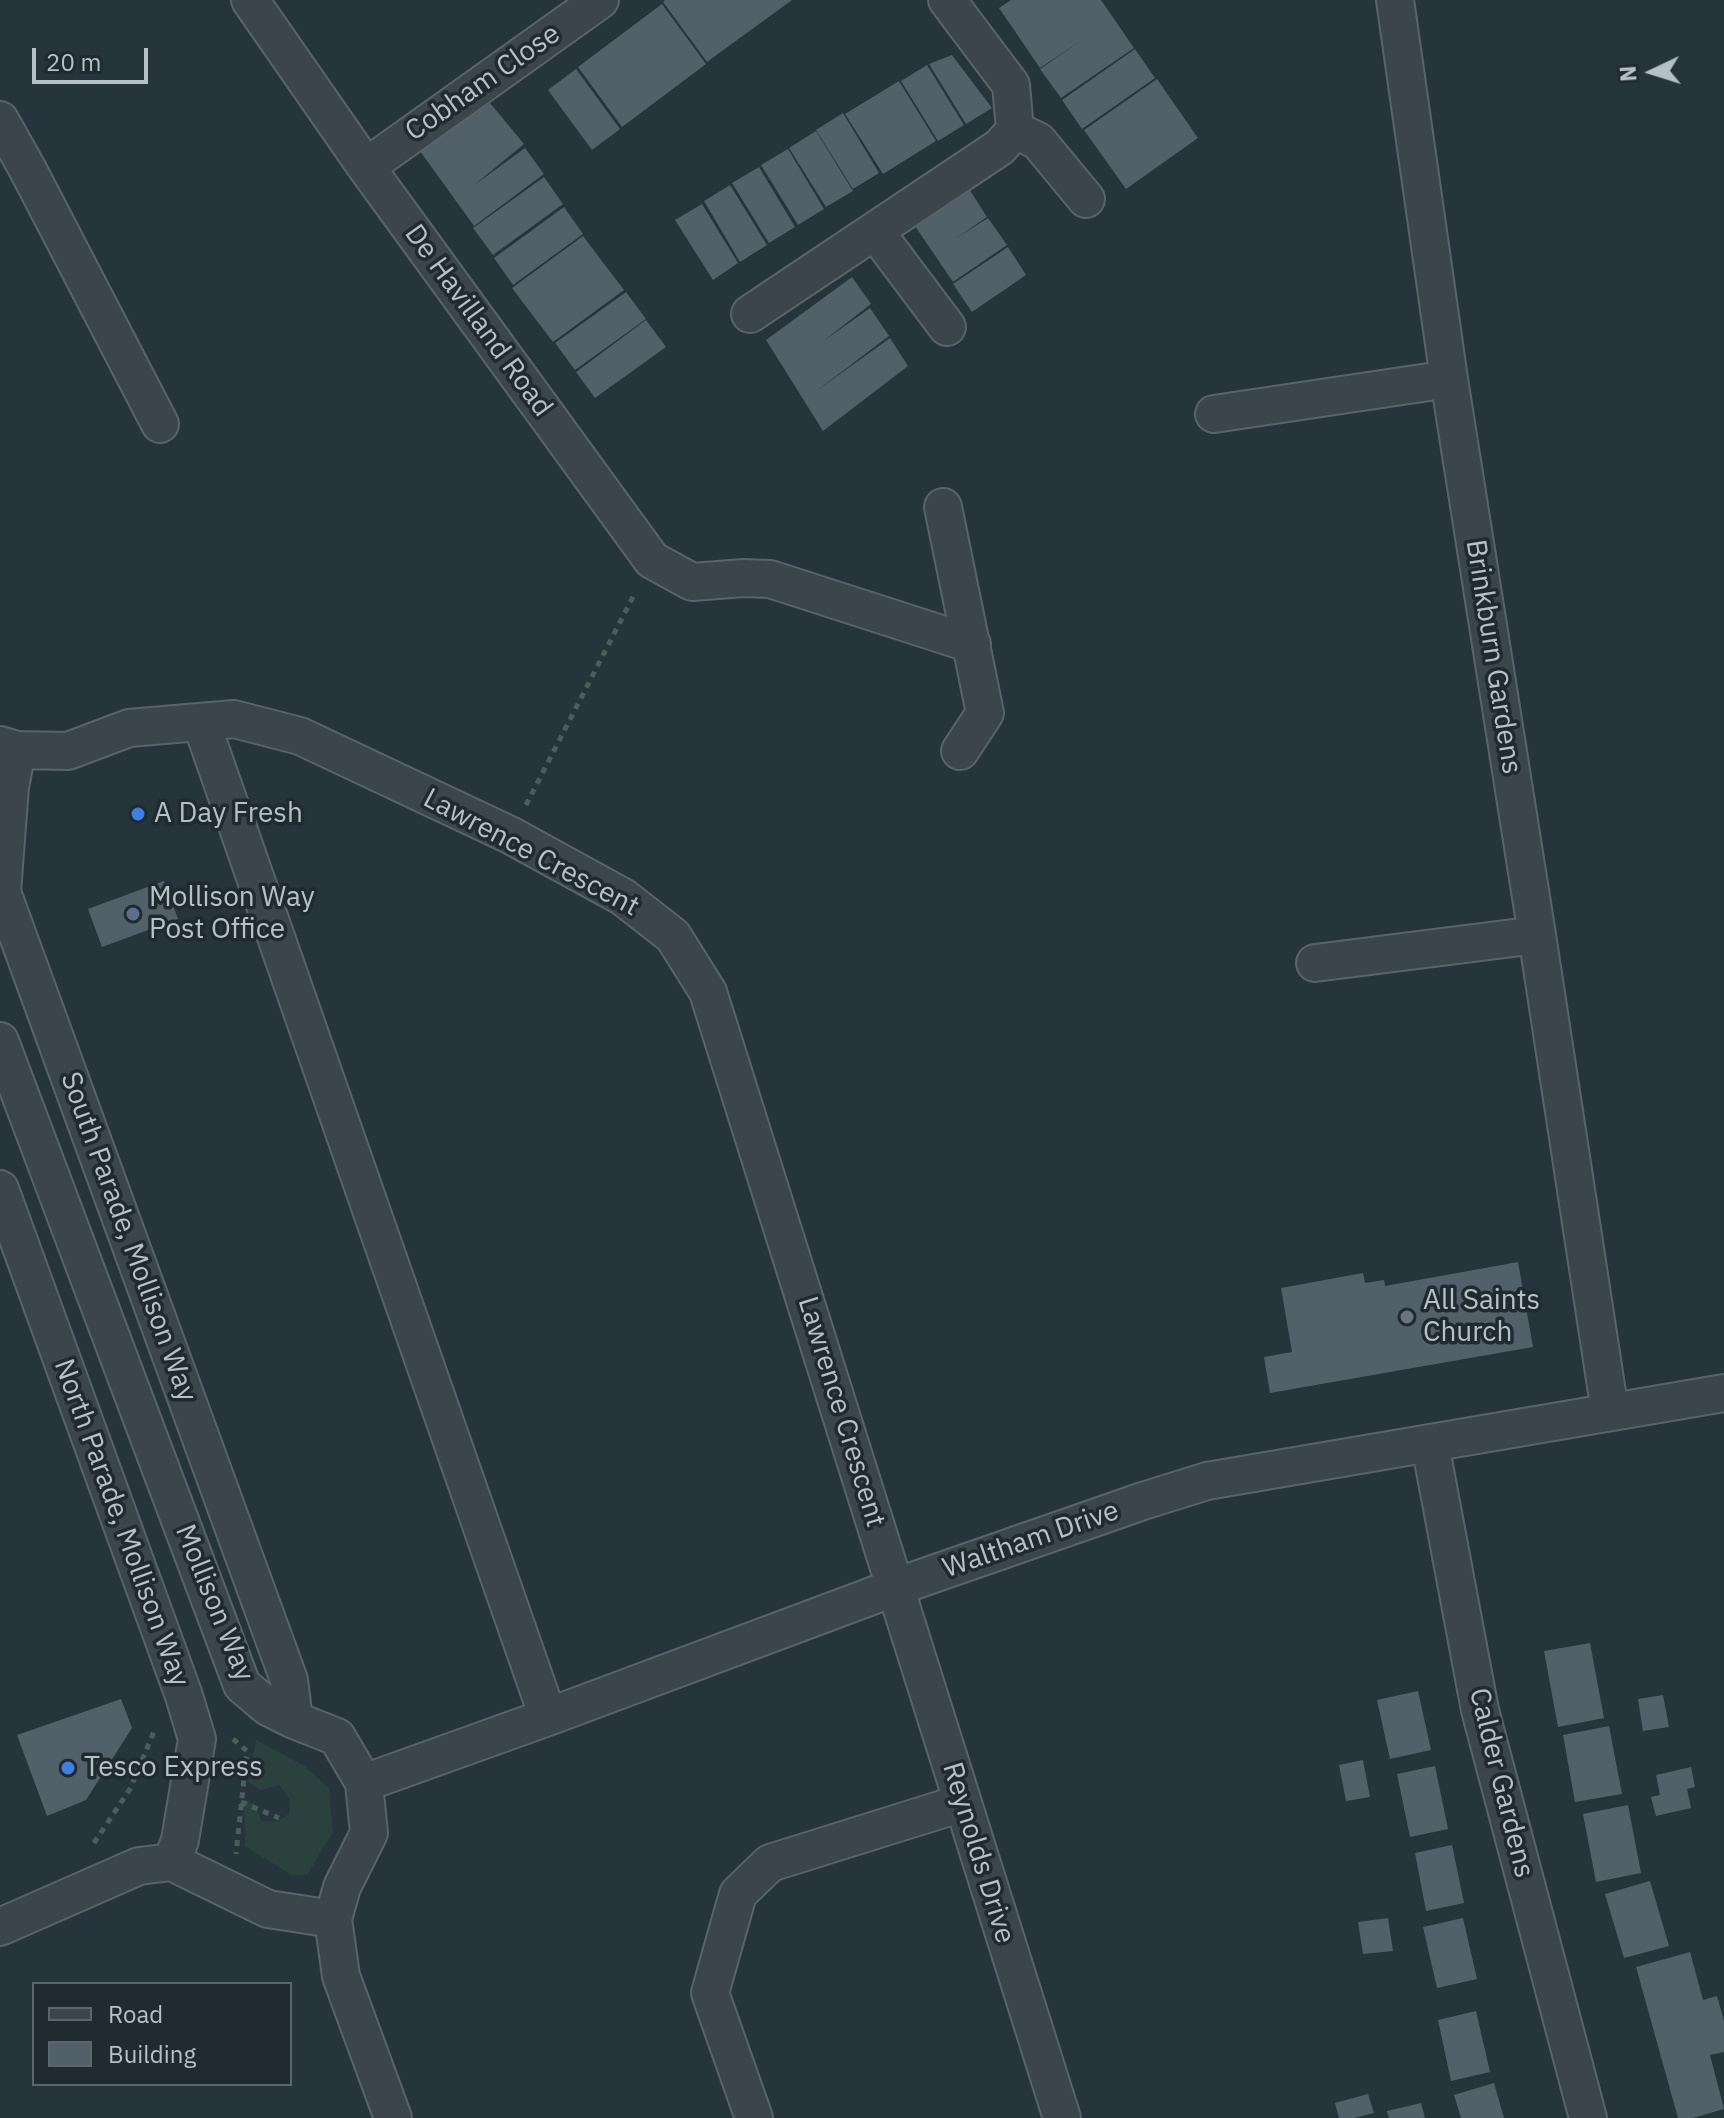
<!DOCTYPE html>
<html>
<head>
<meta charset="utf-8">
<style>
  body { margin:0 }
  #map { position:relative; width:1724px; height:2118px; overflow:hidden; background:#26343c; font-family:"IBM Plex Sans",sans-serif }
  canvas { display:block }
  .legend { position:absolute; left:32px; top:1982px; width:260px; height:104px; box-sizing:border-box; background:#1f2a31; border:2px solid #5b666d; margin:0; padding:10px 14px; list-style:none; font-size:24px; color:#b6c0c7 }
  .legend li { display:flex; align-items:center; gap:16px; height:40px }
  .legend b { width:40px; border:2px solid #5b666d }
  .north { position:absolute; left:1612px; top:32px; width:80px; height:80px; -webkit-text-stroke:6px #1f2a31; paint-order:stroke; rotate:266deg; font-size:22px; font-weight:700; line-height:32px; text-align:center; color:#b6c0c7 }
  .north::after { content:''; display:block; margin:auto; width:28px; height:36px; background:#b6c0c7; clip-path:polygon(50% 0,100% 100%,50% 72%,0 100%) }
  .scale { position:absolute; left:32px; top:48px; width:116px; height:36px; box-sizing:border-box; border:4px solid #b6c0c7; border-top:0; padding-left:10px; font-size:24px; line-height:28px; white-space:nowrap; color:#b6c0c7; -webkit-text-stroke:6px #1f2a31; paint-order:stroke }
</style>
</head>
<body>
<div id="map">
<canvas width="1724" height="2118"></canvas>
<ul class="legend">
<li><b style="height:10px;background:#3a454c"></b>Road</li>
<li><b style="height:22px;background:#526169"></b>Building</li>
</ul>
<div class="north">N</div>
<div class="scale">20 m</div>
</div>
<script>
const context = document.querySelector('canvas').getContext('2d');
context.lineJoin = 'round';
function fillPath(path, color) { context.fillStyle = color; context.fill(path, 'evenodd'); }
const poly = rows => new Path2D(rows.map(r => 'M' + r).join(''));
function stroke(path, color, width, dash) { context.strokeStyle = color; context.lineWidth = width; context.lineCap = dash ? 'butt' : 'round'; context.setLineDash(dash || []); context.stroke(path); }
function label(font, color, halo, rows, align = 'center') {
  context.font = font + ' "IBM Plex Sans",sans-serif'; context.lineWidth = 7; context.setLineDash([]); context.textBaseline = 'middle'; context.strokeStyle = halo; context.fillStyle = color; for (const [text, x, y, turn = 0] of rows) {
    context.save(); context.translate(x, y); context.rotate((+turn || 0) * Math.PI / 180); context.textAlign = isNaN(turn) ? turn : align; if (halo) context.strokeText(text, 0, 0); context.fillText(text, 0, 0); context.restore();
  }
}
fillPath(poly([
  [256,1740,303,1765,329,1788,333,1832,307,1875,293,1876,245,1846,244,1799,254,1804,262,1821,276,1822,289,1814,290,1800,279,1785,261,1790,248,1782]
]), '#2b413d');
fillPath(poly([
  [665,0,792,0,707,62,663,2],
  [1011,0,1101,0,1134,48,1061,98,1040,69,1082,40,1040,68,999,8],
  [662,4,706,64,622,127,578,67],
  [1135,49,1155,78,1082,129,1062,100],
  [952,55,992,108,966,124,929,64],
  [927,65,964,125,938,141,901,81],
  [576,69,620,129,592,150,548,90],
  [1157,79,1198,138,1126,189,1084,130],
  [899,81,936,141,883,174,845,114],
  [490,103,524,144,473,186,525,148,544,174,474,226,420,151],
  [843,113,879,173,853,189,816,130],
  [816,131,853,191,826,207,789,148],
  [788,149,824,209,798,225,761,165],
  [759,167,795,227,769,243,732,183],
  [544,177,563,204,493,255,473,228],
  [730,185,767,245,740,262,704,201],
  [969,189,987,217,955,239,988,218,1007,245,953,282,915,226],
  [702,204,738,263,713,280,675,220],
  [564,207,583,234,513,285,494,258],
  [583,236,624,290,553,342,512,288],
  [1008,247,1026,275,972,312,953,284],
  [852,277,871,304,822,342,870,308,889,336,815,392,890,338,908,366,823,431,766,340],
  [626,292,646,319,575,370,555,343],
  [646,320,666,347,595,398,576,372],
  [164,881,178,919,102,947,88,909],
  [1518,1262,1533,1347,1270,1393,1264,1357,1292,1352,1281,1288,1363,1273,1365,1283,1384,1280,1385,1286],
  [1590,1643,1604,1718,1558,1727,1544,1651],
  [1418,1691,1431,1750,1390,1759,1377,1700],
  [1663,1695,1669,1727,1643,1731,1638,1699],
  [121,1699,132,1728,86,1800,47,1816,17,1735],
  [1609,1726,1622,1794,1575,1802,1563,1735],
  [1363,1760,1370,1797,1346,1801,1339,1765],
  [1435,1766,1448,1829,1410,1837,1397,1774],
  [1691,1767,1695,1787,1687,1789,1691,1808,1656,1816,1651,1797,1660,1795,1656,1775],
  [1628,1805,1641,1873,1596,1882,1583,1814],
  [1452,1845,1464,1903,1426,1911,1415,1853],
  [1650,1881,1669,1946,1624,1958,1605,1894],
  [1388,1918,1393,1951,1363,1954,1358,1922],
  [1463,1918,1477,1979,1437,1988,1423,1927],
  [1690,1952,1703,2000,1717,1996,1724,2021,1724,2052,1710,2055,1724,2109,1693,2118,1678,2118,1636,1967],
  [1476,2011,1490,2072,1451,2081,1438,2020],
  [1494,2083,1504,2118,1461,2118,1454,2095],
  [1368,2094,1374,2113,1354,2118,1339,2118,1335,2103],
  [1421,2103,1425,2118,1389,2118,1387,2111]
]), '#526169');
const minor = poly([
  [250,0,366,167,652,560,692,582,744,578,770,579,972,644],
  [1395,0,1449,379,1537,935,1610,1412],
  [0,120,28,170,160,424],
  [1015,130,1038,141,1086,199],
  [366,167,600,0],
  [875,231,947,327],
  [750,314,1000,147,1015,130,1011,85,947,0],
  [1214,414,1449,379],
  [943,507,985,713,960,751],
  [201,722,548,1717],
  [0,745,17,750,68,751,129,728,234,719,300,736,510,835,623,897,673,936,708,992,1062,2118],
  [17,750,10,787,2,892,289,1680,294,1720],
  [1315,963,1537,935],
  [0,1041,242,1685,268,1707,294,1720,337,1737,364,1783,369,1833,342,1887,333,1919,341,1976,393,2118],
  [0,1189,184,1696,197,1739,180,1840,172,1862],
  [1430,1444,1480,1710,1588,2118],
  [364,1783,548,1717,896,1587,1143,1501,1207,1481,1724,1393],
  [0,1927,139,1866,172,1862,268,1909,333,1919],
  [754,2118,710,1993,738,1894,770,1863,962,1803]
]);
stroke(minor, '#58636a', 40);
stroke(poly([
  [526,805,635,593],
  [233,1739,247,1751,236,1854],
  [241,1802,279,1818],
  [94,1843,130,1789,155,1729]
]), '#4a5e5c', 5, [6, 6]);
stroke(minor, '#3a454c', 36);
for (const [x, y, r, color] of [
  [138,814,8,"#3f7fe0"],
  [133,914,8,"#5c6f8a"],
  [1407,1317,8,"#6b7280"],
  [68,1768,8,"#3f7fe0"]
]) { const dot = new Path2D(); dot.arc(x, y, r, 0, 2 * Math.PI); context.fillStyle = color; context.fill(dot); stroke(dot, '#1f2a31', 3); }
label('28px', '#b6c0c7', '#1f2a31', [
  ["Cobham Close",483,83,-35],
  ["De Havilland Road",478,321,54],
  ["Brinkburn Gardens",1493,657,81],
  ["Lawrence Crescent",531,853,28],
  ["South Parade, Mollison Way",128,1237,70],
  ["Lawrence Crescent",841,1412,73],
  ["North Parade, Mollison Way",121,1523,70],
  ["Waltham Drive",1031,1540,-19],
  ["Mollison Way",214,1603,68],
  ["Calder Gardens",1501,1783,76],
  ["Reynolds Drive",978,1853,73]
]);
label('28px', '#b6c0c7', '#1f2a31', [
  ["A Day Fresh",154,814],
  ["Mollison Way",149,898],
  ["Post Office",149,930],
  ["All Saints",1423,1301],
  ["Church",1423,1333],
  ["Tesco Express",84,1768]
], 'left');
</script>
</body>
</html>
